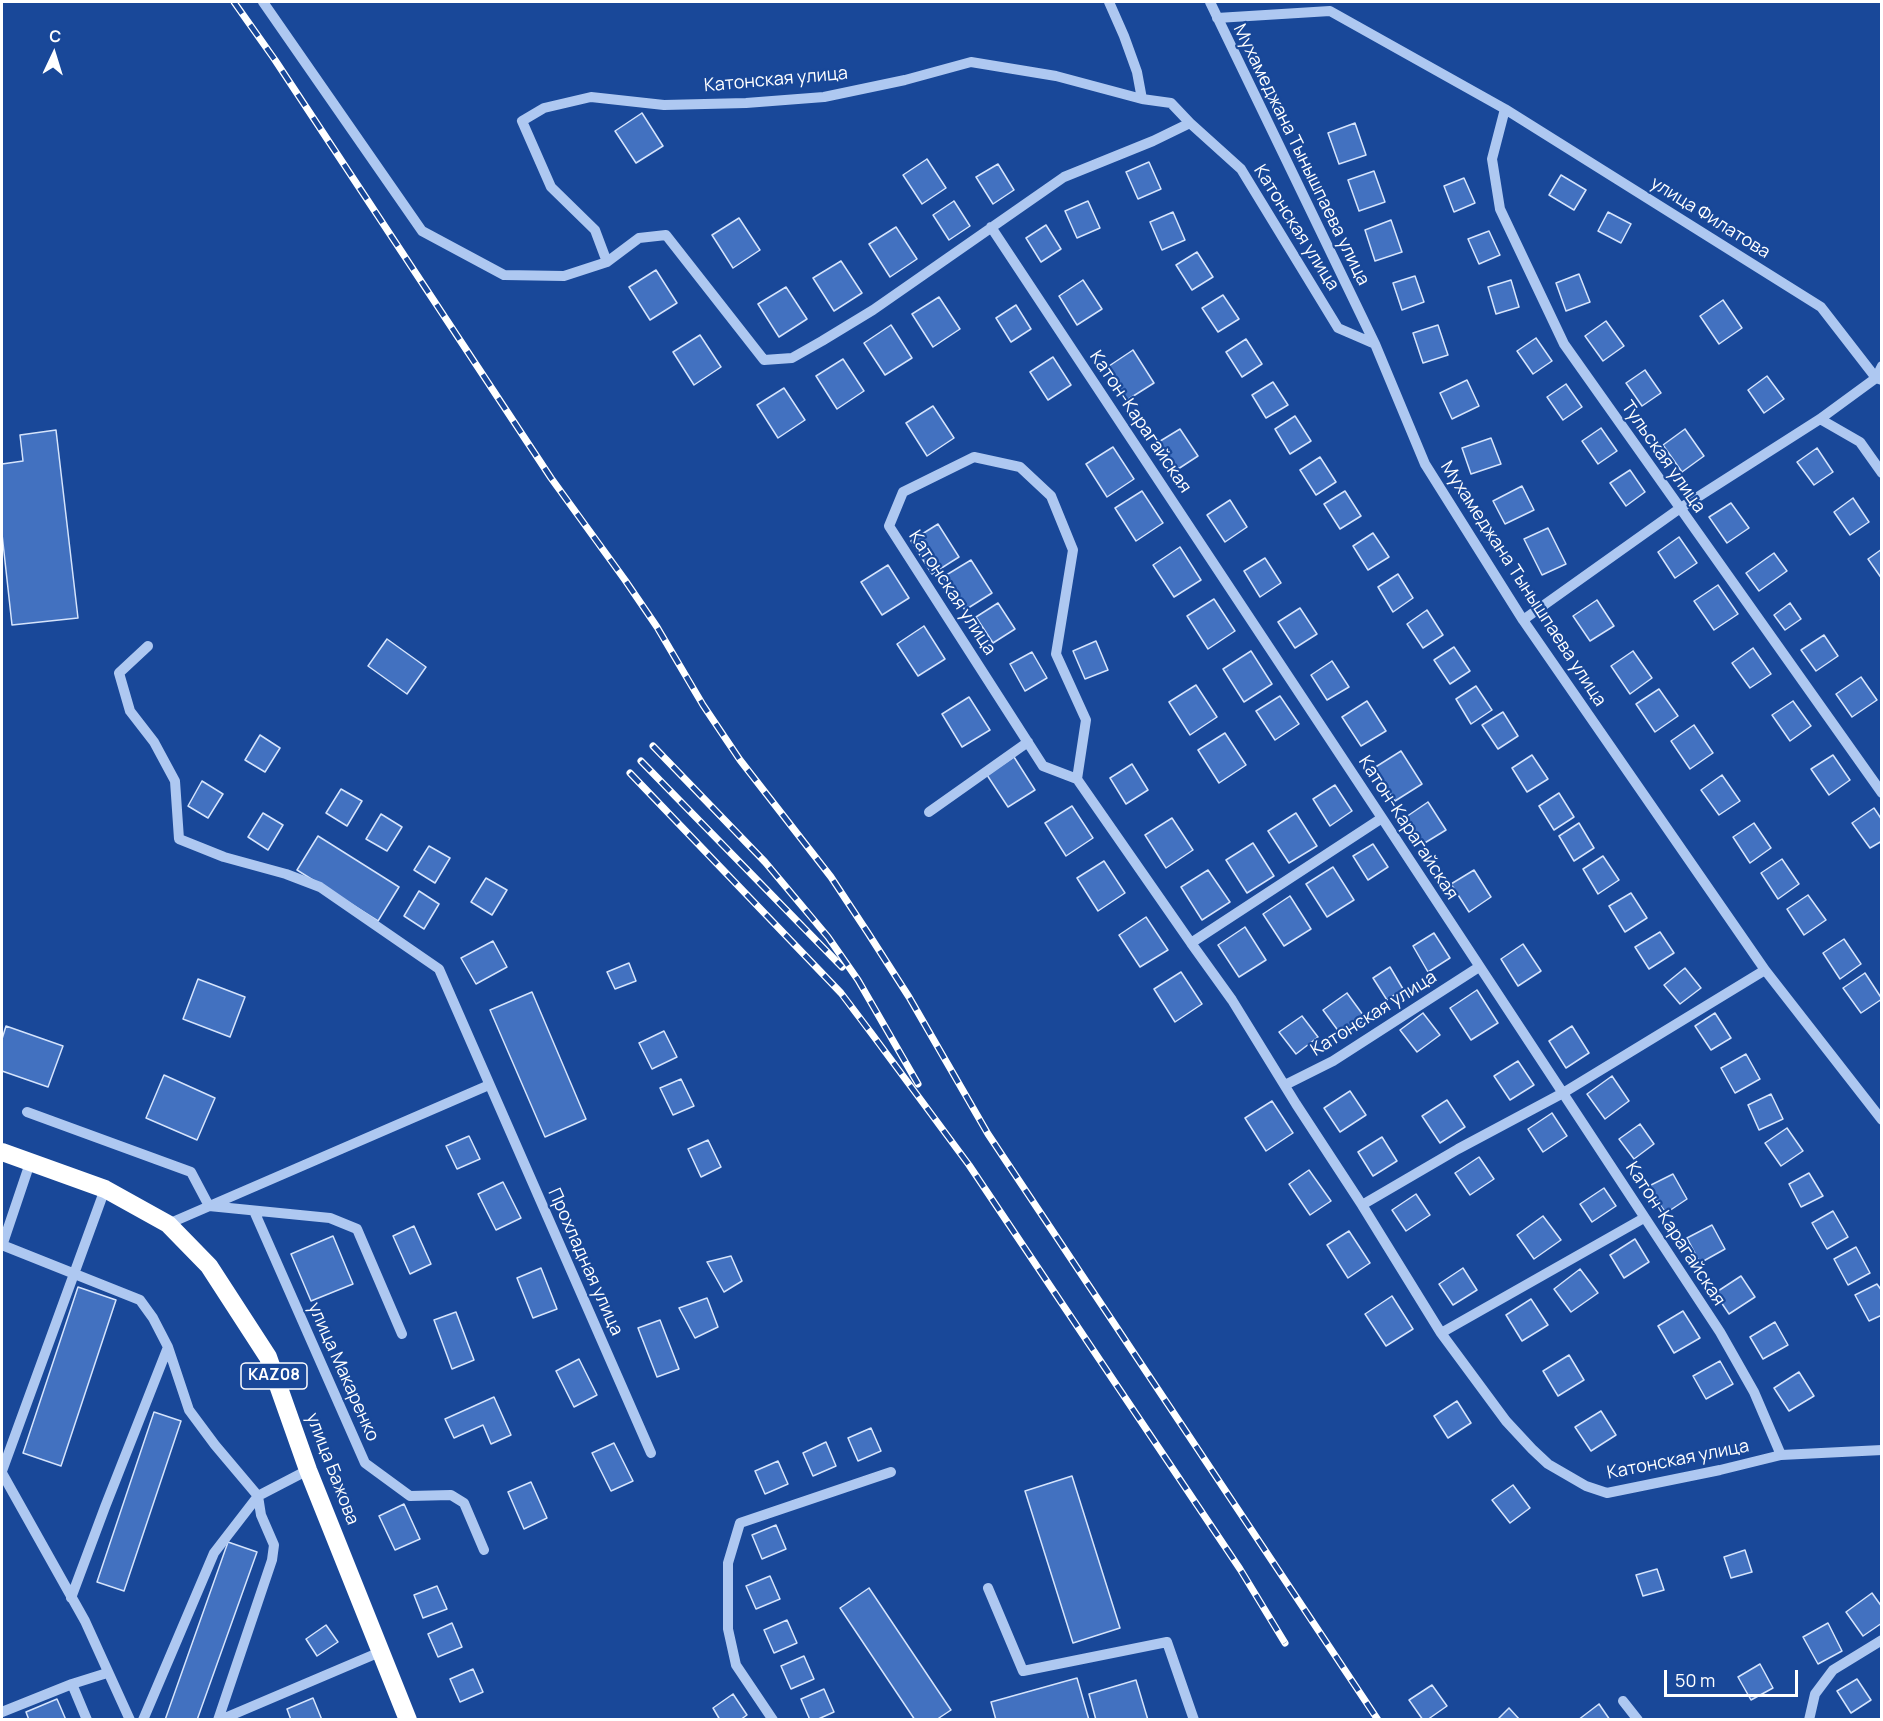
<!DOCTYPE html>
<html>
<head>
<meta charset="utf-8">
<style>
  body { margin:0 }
  #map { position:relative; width:1883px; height:1721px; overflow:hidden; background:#194899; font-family:Manrope,sans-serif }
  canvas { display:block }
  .frame { position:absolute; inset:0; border:3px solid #fff; pointer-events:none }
  .north { position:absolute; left:24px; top:24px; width:60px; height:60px; -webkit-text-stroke:4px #194899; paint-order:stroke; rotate:4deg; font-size:16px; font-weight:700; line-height:24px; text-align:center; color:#fff }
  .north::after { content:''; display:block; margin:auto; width:21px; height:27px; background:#fff; clip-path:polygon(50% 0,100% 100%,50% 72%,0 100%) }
  .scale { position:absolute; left:1664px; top:1670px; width:134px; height:27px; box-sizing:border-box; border:3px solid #fff; border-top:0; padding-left:8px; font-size:18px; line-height:21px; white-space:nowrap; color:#fff; -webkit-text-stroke:4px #194899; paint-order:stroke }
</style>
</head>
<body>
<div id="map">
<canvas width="1883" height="1721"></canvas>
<div class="frame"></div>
<div class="north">С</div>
<div class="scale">50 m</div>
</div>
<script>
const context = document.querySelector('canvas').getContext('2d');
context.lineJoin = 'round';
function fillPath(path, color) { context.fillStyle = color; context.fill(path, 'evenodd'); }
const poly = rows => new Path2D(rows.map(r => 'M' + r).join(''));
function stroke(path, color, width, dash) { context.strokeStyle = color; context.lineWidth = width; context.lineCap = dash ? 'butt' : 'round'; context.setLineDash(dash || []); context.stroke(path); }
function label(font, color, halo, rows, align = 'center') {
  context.font = font + ' Manrope,sans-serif'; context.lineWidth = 4.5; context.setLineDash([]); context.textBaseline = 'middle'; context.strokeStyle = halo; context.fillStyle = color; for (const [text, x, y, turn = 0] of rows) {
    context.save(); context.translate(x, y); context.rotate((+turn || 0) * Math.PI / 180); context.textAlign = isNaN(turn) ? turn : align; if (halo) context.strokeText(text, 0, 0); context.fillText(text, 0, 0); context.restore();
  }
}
const building = poly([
  [642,113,663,146,636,163,615,131,642,113],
  [1355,123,1366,155,1339,164,1328,133,1355,123],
  [927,159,946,188,922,204,903,175,927,159],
  [1149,162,1161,189,1138,199,1126,172,1149,162],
  [998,164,1014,190,993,204,976,177,998,164],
  [1374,171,1385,202,1359,211,1348,180,1374,171],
  [1561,175,1586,190,1574,210,1549,195,1561,175],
  [1464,178,1475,203,1454,212,1444,186,1464,178],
  [954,201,970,226,949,240,933,215,954,201],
  [1088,201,1100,228,1077,238,1065,211,1088,201],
  [1173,212,1185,240,1162,250,1150,222,1173,212],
  [1608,212,1631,224,1621,243,1598,231,1608,212],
  [739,218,760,250,733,268,712,235,739,218],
  [1391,220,1402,252,1375,261,1365,230,1391,220],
  [1046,225,1061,249,1041,262,1026,238,1046,225],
  [896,227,917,259,890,277,869,244,896,227],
  [1489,231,1500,255,1479,264,1468,239,1489,231],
  [1197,252,1213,277,1192,290,1176,265,1197,252],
  [841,261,862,293,834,311,813,278,841,261],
  [656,270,677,303,650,320,629,287,656,270],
  [1579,274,1590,302,1566,311,1556,283,1579,274],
  [1415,276,1424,302,1402,310,1393,283,1415,276],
  [1083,280,1102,309,1077,325,1059,296,1083,280],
  [1511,280,1519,307,1496,314,1488,287,1511,280],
  [786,287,807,319,779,337,758,304,786,287],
  [1223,295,1239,319,1218,332,1202,308,1223,295],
  [939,297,960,329,933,347,912,314,939,297],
  [1723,300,1742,328,1719,344,1700,316,1723,300],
  [1016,305,1031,329,1011,342,996,318,1016,305],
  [1606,321,1624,346,1603,361,1585,336,1606,321],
  [891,325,912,358,885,375,864,343,891,325],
  [1438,325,1448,355,1423,363,1413,333,1438,325],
  [700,335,721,367,694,385,673,352,700,335],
  [1536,338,1552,361,1533,374,1517,351,1536,338],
  [1246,339,1262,364,1242,377,1226,352,1246,339],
  [1133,350,1154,383,1127,400,1106,368,1133,350],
  [1053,357,1071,385,1048,400,1030,372,1053,357],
  [843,359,864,391,837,409,816,376,843,359],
  [1645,370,1661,393,1642,406,1626,383,1645,370],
  [1767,376,1784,399,1764,413,1748,390,1767,376],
  [1467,380,1479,406,1452,419,1440,393,1467,380],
  [1273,382,1288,405,1266,418,1252,395,1273,382],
  [1566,384,1582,407,1563,420,1547,397,1566,384],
  [784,388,805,420,778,438,757,405,784,388],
  [933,406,954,438,927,456,906,423,933,406],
  [1295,416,1311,441,1290,454,1275,429,1295,416],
  [1601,428,1617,451,1598,464,1582,441,1601,428],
  [1180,429,1198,456,1175,471,1157,443,1180,429],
  [1685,429,1704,456,1682,472,1663,445,1685,429],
  [56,430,78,618,12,625,2,534,2,464,23,461,20,435,56,430],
  [1491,438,1501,464,1471,474,1462,448,1491,438],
  [1113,447,1134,479,1107,497,1086,464,1113,447],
  [1817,448,1833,472,1814,485,1797,462,1817,448],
  [1320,457,1336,482,1316,495,1300,470,1320,457],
  [1630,470,1645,492,1626,506,1610,483,1630,470],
  [1522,486,1534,510,1505,524,1493,501,1522,486],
  [1142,491,1163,523,1136,541,1115,508,1142,491],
  [1345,491,1361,516,1340,529,1324,504,1345,491],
  [1853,498,1869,522,1850,535,1834,512,1853,498],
  [1230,500,1247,527,1225,542,1207,515,1230,500],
  [1731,503,1749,528,1727,543,1709,517,1731,503],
  [938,524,959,557,932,574,911,541,938,524],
  [1548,528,1566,564,1542,575,1524,539,1548,528],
  [1373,533,1389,557,1368,570,1353,546,1373,533],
  [1679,537,1697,563,1675,578,1658,552,1679,537],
  [1180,547,1201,580,1174,597,1153,565,1180,547],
  [1882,549,1882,579,1868,559,1882,549],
  [1774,553,1787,571,1759,591,1746,573,1774,553],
  [1265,558,1281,583,1260,597,1244,571,1265,558],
  [971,560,992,593,965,610,943,577,971,560],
  [888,565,909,598,882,615,861,582,888,565],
  [1398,574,1413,598,1393,612,1378,587,1398,574],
  [1718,585,1738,614,1714,630,1694,601,1718,585],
  [1214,599,1235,631,1208,649,1187,616,1214,599],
  [1597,600,1614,626,1590,641,1573,616,1597,600],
  [998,603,1015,629,993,643,976,617,998,603],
  [1790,603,1801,619,1785,630,1774,615,1790,603],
  [1300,608,1317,634,1295,648,1278,622,1300,608],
  [1427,610,1443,635,1423,648,1407,624,1427,610],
  [924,626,945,659,918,676,897,644,924,626],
  [1824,635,1838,656,1816,671,1801,650,1824,635],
  [387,639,426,667,407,694,368,666,387,639],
  [1096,641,1108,670,1085,679,1073,651,1096,641],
  [1454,647,1470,671,1450,684,1434,660,1454,647],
  [1753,648,1771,674,1750,688,1732,663,1753,648],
  [1251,651,1272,684,1244,702,1223,669,1251,651],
  [1633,651,1652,678,1630,694,1611,666,1633,651],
  [1032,652,1047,678,1025,691,1010,664,1032,652],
  [1332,661,1349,687,1327,700,1311,675,1332,661],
  [1861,677,1877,700,1852,717,1836,694,1861,677],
  [1196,685,1217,717,1190,735,1169,702,1196,685],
  [1476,686,1492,710,1471,724,1456,699,1476,686],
  [1659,689,1678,716,1655,732,1636,704,1659,689],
  [1280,696,1299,724,1275,740,1256,711,1280,696],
  [969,697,990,730,962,747,942,714,969,697],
  [1367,701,1386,731,1361,746,1342,717,1367,701],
  [1793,701,1811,726,1790,741,1772,715,1793,701],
  [1503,712,1518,736,1498,749,1482,725,1503,712],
  [1694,725,1713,753,1690,769,1671,741,1694,725],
  [1225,733,1246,765,1219,783,1198,750,1225,733],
  [260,735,280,748,265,772,245,760,260,735],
  [1401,751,1422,784,1395,801,1374,768,1401,751],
  [1532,755,1548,779,1527,792,1512,768,1532,755],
  [1833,755,1850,780,1829,795,1811,769,1833,755],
  [1014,757,1035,790,1008,807,987,775,1014,757],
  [1132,764,1148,790,1126,804,1110,778,1132,764],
  [1722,775,1740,801,1719,815,1701,790,1722,775],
  [202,781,223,794,208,818,188,806,202,781],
  [1335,785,1352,811,1330,826,1313,799,1335,785],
  [341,789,362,801,347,826,326,813,341,789],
  [1559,793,1574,817,1554,830,1539,806,1559,793],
  [1428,802,1446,830,1423,844,1406,817,1428,802],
  [1072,806,1093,838,1066,856,1045,823,1072,806],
  [1874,808,1882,820,1882,841,1870,848,1852,823,1874,808],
  [263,813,283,825,268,850,248,837,263,813],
  [1296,813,1317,846,1289,863,1268,831,1296,813],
  [381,814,402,827,387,851,366,839,381,814],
  [1172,818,1193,850,1166,868,1145,835,1172,818],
  [1579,823,1594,848,1574,861,1559,836,1579,823],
  [1754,823,1771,848,1750,863,1733,837,1754,823],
  [318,836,399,887,378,921,297,870,318,836],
  [1253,843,1274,876,1247,893,1226,860,1253,843],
  [1373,844,1388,867,1368,880,1353,856,1373,844],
  [429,846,450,858,435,883,414,870,429,846],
  [1603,856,1619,880,1598,894,1583,869,1603,856],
  [1782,859,1799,884,1778,899,1761,873,1782,859],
  [1104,861,1125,893,1098,911,1077,878,1104,861],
  [1333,867,1354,900,1327,917,1306,884,1333,867],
  [1208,870,1230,902,1202,920,1181,887,1208,870],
  [1474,870,1491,897,1469,912,1451,884,1474,870],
  [486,878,507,890,492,915,471,902,486,878],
  [419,891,439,904,424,929,404,916,419,891],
  [1631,893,1647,918,1625,932,1609,906,1631,893],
  [1808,895,1826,920,1804,935,1787,909,1808,895],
  [1290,896,1311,929,1284,946,1263,914,1290,896],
  [1146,917,1168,950,1140,967,1119,935,1146,917],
  [1245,927,1266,960,1239,977,1218,945,1245,927],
  [1660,932,1674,953,1649,969,1635,947,1660,932],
  [1434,933,1450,958,1428,972,1413,946,1434,933],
  [1844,939,1861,964,1840,979,1823,953,1844,939],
  [493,941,507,967,476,984,461,958,493,941],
  [1523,944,1541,971,1518,986,1501,959,1523,944],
  [629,963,636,981,615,989,607,972,629,963],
  [1390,967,1403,989,1387,1000,1373,978,1390,967],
  [1685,968,1701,988,1680,1004,1664,985,1685,968],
  [1181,972,1202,1004,1175,1022,1154,989,1181,972],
  [1865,973,1882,999,1861,1013,1843,988,1865,973],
  [198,979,245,997,230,1037,183,1019,198,979],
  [1477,990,1498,1023,1471,1040,1450,1008,1477,990],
  [532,992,586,1119,545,1137,490,1010,532,992],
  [1347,993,1366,1019,1342,1036,1323,1010,1347,993],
  [1423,1013,1440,1035,1417,1052,1400,1030,1423,1013],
  [1715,1013,1731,1038,1711,1050,1695,1026,1715,1013],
  [1302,1016,1318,1037,1296,1054,1279,1032,1302,1016],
  [6,1026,63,1046,48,1087,2,1071,2,1039,6,1026],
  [1572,1026,1589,1053,1566,1068,1549,1041,1572,1026],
  [664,1031,677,1057,652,1069,639,1043,664,1031],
  [1746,1054,1760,1079,1735,1093,1721,1068,1746,1054],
  [1518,1061,1534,1085,1510,1100,1494,1076,1518,1061],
  [164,1075,215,1098,197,1140,146,1118,164,1075],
  [1612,1076,1629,1101,1605,1119,1587,1094,1612,1076],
  [681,1079,694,1106,673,1115,660,1088,681,1079],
  [1350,1091,1366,1115,1340,1132,1324,1108,1350,1091],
  [1771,1094,1783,1119,1759,1130,1748,1105,1771,1094],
  [1447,1100,1465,1127,1440,1143,1422,1116,1447,1100],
  [1272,1101,1293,1133,1266,1151,1245,1118,1272,1101],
  [1552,1113,1567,1136,1543,1152,1528,1129,1552,1113],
  [1640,1124,1654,1144,1634,1159,1619,1139,1640,1124],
  [1787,1128,1803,1151,1781,1166,1765,1143,1787,1128],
  [469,1136,480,1159,457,1169,446,1146,469,1136],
  [1382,1137,1397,1161,1373,1176,1358,1152,1382,1137],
  [708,1140,721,1167,701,1177,688,1149,708,1140],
  [1479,1157,1494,1179,1470,1195,1455,1173,1479,1157],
  [1309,1170,1331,1201,1310,1215,1289,1184,1309,1170],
  [1809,1173,1823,1196,1801,1207,1789,1184,1809,1173],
  [1673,1174,1687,1199,1666,1213,1647,1187,1673,1174],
  [503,1182,521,1218,496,1230,478,1194,503,1182],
  [1604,1188,1616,1206,1592,1222,1580,1204,1604,1188],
  [1416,1194,1430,1215,1406,1231,1392,1210,1416,1194],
  [1833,1211,1848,1237,1827,1249,1812,1223,1833,1211],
  [1543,1216,1561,1240,1534,1259,1517,1235,1543,1216],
  [1712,1225,1725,1249,1700,1263,1687,1238,1712,1225],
  [414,1226,431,1264,410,1274,393,1236,414,1226],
  [1349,1231,1370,1263,1348,1278,1327,1245,1349,1231],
  [333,1236,353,1284,311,1301,291,1254,333,1236],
  [1635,1239,1649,1262,1624,1278,1610,1255,1635,1239],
  [1856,1247,1870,1273,1848,1285,1834,1259,1856,1247],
  [731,1256,742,1281,724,1292,707,1262,731,1256],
  [541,1268,557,1309,533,1318,517,1278,541,1268],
  [1463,1268,1477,1290,1453,1305,1439,1284,1463,1268],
  [1580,1269,1598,1293,1571,1312,1554,1289,1580,1269],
  [1741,1276,1755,1297,1729,1314,1715,1293,1741,1276],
  [1877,1284,1882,1291,1882,1315,1869,1321,1855,1295,1877,1284],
  [78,1287,116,1300,61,1466,23,1453,78,1287],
  [1392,1296,1413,1329,1386,1346,1365,1314,1392,1296],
  [707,1298,718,1327,695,1338,679,1308,707,1298],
  [1531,1299,1548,1325,1522,1341,1506,1315,1531,1299],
  [1683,1311,1700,1338,1674,1353,1658,1326,1683,1311],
  [456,1312,474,1360,452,1369,434,1320,456,1312],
  [660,1320,679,1369,657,1377,638,1328,660,1320],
  [1775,1322,1788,1345,1763,1359,1750,1337,1775,1322],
  [1569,1355,1584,1380,1558,1396,1543,1371,1569,1355],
  [579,1359,597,1395,574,1407,556,1371,579,1359],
  [1720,1361,1733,1384,1706,1399,1693,1376,1720,1361],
  [1799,1372,1814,1396,1789,1411,1774,1388,1799,1372],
  [494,1397,511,1435,491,1444,483,1425,454,1438,445,1419,494,1397],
  [1457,1401,1471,1423,1448,1438,1434,1416,1457,1401],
  [1601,1411,1616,1435,1591,1451,1575,1427,1601,1411],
  [154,1412,181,1421,124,1591,97,1582,154,1412],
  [871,1428,881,1451,858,1461,848,1438,871,1428],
  [826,1442,836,1466,813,1476,803,1453,826,1442],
  [614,1443,633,1481,611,1491,592,1453,614,1443],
  [778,1461,788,1484,765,1494,755,1471,778,1461],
  [1072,1476,1120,1628,1073,1643,1025,1491,1072,1476],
  [531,1482,547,1518,524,1529,508,1492,531,1482],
  [1513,1485,1530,1508,1510,1523,1492,1500,1513,1485],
  [404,1504,420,1539,395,1550,379,1516,404,1504],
  [776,1525,786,1549,762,1559,752,1535,776,1525],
  [228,1542,257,1552,197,1720,165,1720,228,1542],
  [1745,1550,1752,1572,1731,1578,1724,1557,1745,1550],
  [1657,1569,1664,1590,1643,1596,1636,1575,1657,1569],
  [770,1576,780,1599,756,1609,746,1586,770,1576],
  [437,1586,447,1609,423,1618,414,1595,437,1586],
  [869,1588,951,1710,936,1720,915,1720,840,1608,869,1588],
  [1872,1593,1882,1607,1882,1623,1863,1636,1846,1612,1872,1593],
  [787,1620,797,1643,774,1653,764,1630,787,1620],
  [452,1623,462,1647,438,1657,428,1634,452,1623],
  [1828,1623,1842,1651,1818,1664,1803,1637,1828,1623],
  [326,1625,338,1642,317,1656,306,1639,326,1625],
  [804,1656,814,1679,791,1689,781,1666,804,1656],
  [1760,1664,1773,1688,1751,1700,1738,1677,1760,1664],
  [473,1669,483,1692,460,1702,450,1679,473,1669],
  [1077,1678,1089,1720,996,1720,991,1702,1077,1678],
  [1857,1679,1871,1700,1851,1713,1837,1691,1857,1679],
  [1136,1680,1148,1720,1096,1720,1089,1694,1136,1680],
  [1432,1685,1447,1706,1427,1720,1423,1720,1409,1700,1432,1685],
  [824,1689,834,1712,816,1720,810,1720,801,1699,824,1689],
  [733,1694,747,1715,740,1720,720,1720,713,1708,733,1694],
  [313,1698,322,1720,291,1720,287,1709,313,1698],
  [57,1699,66,1720,29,1720,26,1712,57,1699],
  [1599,1704,1610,1720,1578,1720,1599,1704],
  [1509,1708,1520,1720,1497,1720,1509,1708]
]);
fillPath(building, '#4271c0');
stroke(building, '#d5e4fc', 1.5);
stroke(poly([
  [263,2,422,231,504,275,564,276,607,262,639,238,666,235,764,360,792,358,822,341,873,310,1064,177,1153,141,1190,123,1241,169,1338,328,1375,344],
  [1109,2,1124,36,1137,72,1142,99],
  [1210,2,1375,344,1425,464,1523,620,1765,970,1882,1120],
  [1217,18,1330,11,1505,109,1821,307,1876,378,1882,366],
  [1505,109,1492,159,1500,209,1564,344,1882,793],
  [991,227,1382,818,1720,1332,1754,1392,1781,1455],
  [607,262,595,230,551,187,522,121,544,108,591,97,664,105,746,103,824,97,905,80,971,62,1056,76,1142,99,1171,103,1190,123],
  [1820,419,1860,442,1882,473],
  [1523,620,1679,509,1820,419,1876,378,1882,380],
  [148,646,119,673,130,711,154,742,175,781,179,839,224,857,286,874,320,887,439,969,651,1453],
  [1077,779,1086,720,1056,654,1073,550,1051,496,1020,467,974,457,903,492,889,526,1043,766,1077,779,1191,943],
  [929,812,1028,742],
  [1382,818,1191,943,1232,1000,1296,1104,1362,1205,1441,1333,1644,1218],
  [1285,1085,1333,1061,1479,967],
  [27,1112,191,1172,209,1206,330,1218,357,1229,402,1334],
  [1362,1205,1458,1149,1563,1093,1765,970],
  [254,1211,365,1463,410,1496,451,1495,464,1503,484,1550],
  [168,1224,489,1085],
  [2,1245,140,1300,153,1318,168,1347],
  [2,1246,30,1163],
  [1441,1333,1506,1421,1532,1449,1548,1464,1586,1486,1607,1493,1720,1470,1781,1455,1882,1450],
  [2,1471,105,1189],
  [2,1473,85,1621,130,1720],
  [988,1588,1023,1671,1167,1642,1194,1720],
  [71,1598,105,1507,168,1347,189,1410,215,1445,258,1496,261,1515,274,1545,272,1560,218,1720],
  [72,1684,87,1720],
  [1623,1701,1638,1720],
  [2,1712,72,1684,107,1673],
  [143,1720,214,1553,258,1496,308,1470],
  [220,1720,380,1652],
  [773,1720,736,1665,728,1629,728,1563,740,1523,891,1472],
  [1809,1720,1815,1694,1833,1670,1882,1640]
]), '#aec8f1', 10);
stroke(poly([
  [2,1152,105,1189,168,1224,209,1266,268,1357,308,1470,408,1720]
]), '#fff', 18);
const rail = poly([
  [234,2,275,60,551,478,625,580,657,627,703,705,740,760,831,877,868,933,909,997,988,1134,1378,1720],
  [653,746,765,862,828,937,858,980,918,1084],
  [641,761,842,967],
  [630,773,841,993,872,1034,969,1165,1240,1569,1285,1643]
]);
stroke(rail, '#fff', 7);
stroke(rail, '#194899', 4.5, [14]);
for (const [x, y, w] of [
  [274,1376,66]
]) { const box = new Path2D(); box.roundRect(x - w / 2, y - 13, w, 26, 4.5); context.fillStyle = '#194899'; context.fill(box); stroke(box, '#fff', 1.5); }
label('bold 16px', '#fff', null, [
  ["KAZ08",274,1376]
]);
label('18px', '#fff', '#194899', [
  ["Катонская улица",776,80,-5],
  ["Мухамеджана Тынышпаева улица",1301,155,64],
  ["улица Филатова",1710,218,32],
  ["Катонская улица",1296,228,58],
  ["Катон-Карагайская",1140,422,56],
  ["Тульская улица",1663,457,55],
  ["Мухамеджана Тынышпаева улица",1523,584,57],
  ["Катонская улица",952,593,57],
  ["Катон-Карагайская",1408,828,57],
  ["Катонская улица",1374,1014,-32],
  ["Катон-Карагайская",1675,1234,57],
  ["Прохладная улица",585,1262,66],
  ["улица Макаренко",343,1372,66],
  ["Катонская улица",1678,1460,-11],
  ["улица Бажова",332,1469,69]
]);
</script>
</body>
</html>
